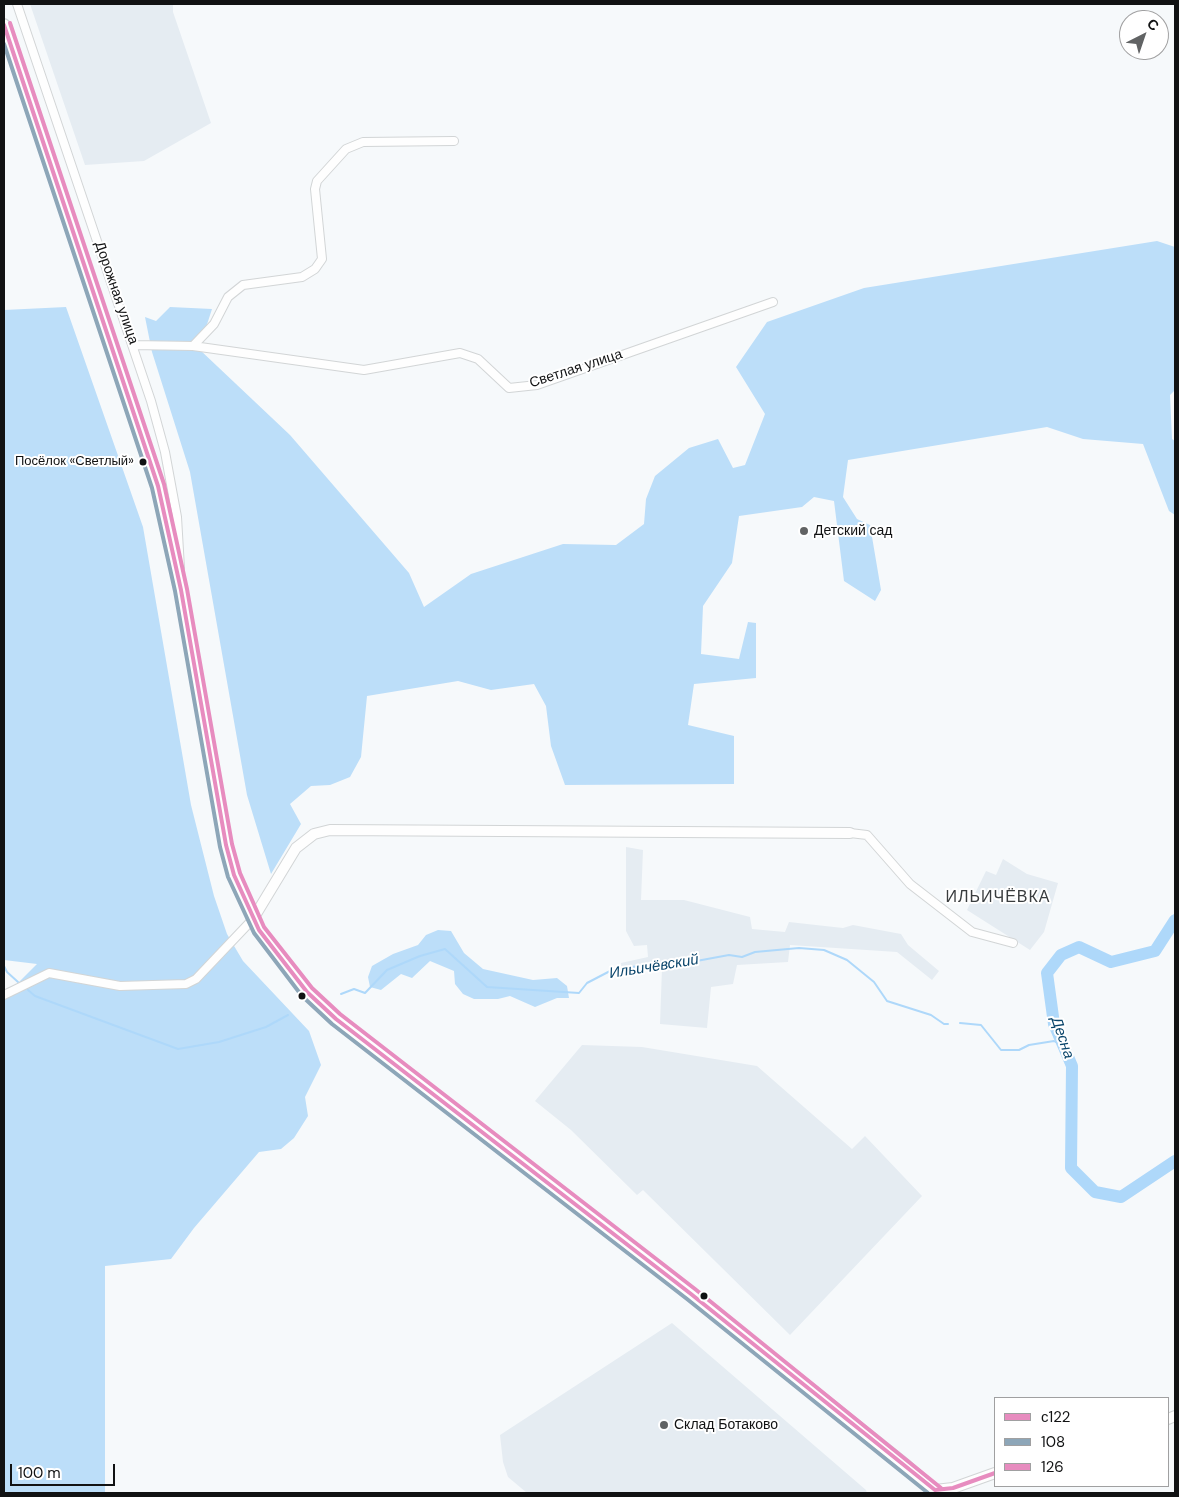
<!DOCTYPE html>
<html>
<head>
<meta charset="utf-8">
<style>
  body { margin:0 }
  #map { position:relative; width:1179px; height:1497px; overflow:hidden; background:#f6f9fb; font-family:"DM Sans",sans-serif }
  canvas { display:block }
  .frame { position:absolute; inset:0; border:5px solid #111213; pointer-events:none }
  .legend { position:absolute; left:994px; top:1397px; width:175px; height:90px; box-sizing:border-box; background:#fff; border:1px solid #a0a0a1; margin:0; padding:6px 9px; list-style:none; font-size:15px; color:#111213 }
  .legend li { display:flex; align-items:center; gap:10px; height:25px }
  .legend b { width:25px; border:1px solid #a0a0a1 }
  .north { position:absolute; left:1119px; top:10px; width:50px; height:50px; box-sizing:border-box; background:#fff; border:1px solid #a0a0a1; border-radius:50%; rotate:41deg; font-size:14px; font-weight:700; line-height:20px; text-align:center; color:#111213 }
  .north::after { content:''; display:block; margin:auto; width:18px; height:22px; background:#616364; clip-path:polygon(50% 0,100% 100%,50% 72%,0 100%) }
  .scale { position:absolute; left:10px; top:1464px; width:105px; height:22px; box-sizing:border-box; border:2px solid #111213; border-top:0; padding-left:6px; font-size:15px; line-height:18px; white-space:nowrap; color:#111213; -webkit-text-stroke:4px #fff; paint-order:stroke }
</style>
</head>
<body>
<div id="map">
<canvas width="1179" height="1497"></canvas>
<div class="frame"></div>
<ul class="legend">
<li><b style="height:6px;background:#e78cbf"></b>с122</li>
<li><b style="height:6px;background:#8da6b8"></b>108</li>
<li><b style="height:6px;background:#e78cbf"></b>126</li>
</ul>
<div class="north">С</div>
<div class="scale">100 m</div>
</div>
<script>
const context = document.querySelector('canvas').getContext('2d');
context.lineJoin = 'round';
function fillPath(path, color) { context.fillStyle = color; context.fill(path, 'evenodd'); }
const poly = rows => new Path2D(rows.map(r => 'M' + r).join(''));
function stroke(path, color, width, dash) { context.strokeStyle = color; context.lineWidth = width; context.lineCap = dash ? 'butt' : 'round'; context.setLineDash(dash || []); context.stroke(path); }
function label(font, color, halo, rows, align = 'center') {
  context.font = font + ' "DM Sans",sans-serif'; context.lineWidth = 4; context.setLineDash([]); context.textBaseline = 'middle'; context.strokeStyle = halo; context.fillStyle = color; for (const [text, x, y, turn = 0] of rows) {
    context.save(); context.translate(x, y); context.rotate((+turn || 0) * Math.PI / 180); context.textAlign = isNaN(turn) ? turn : align; if (halo) context.strokeText(text, 0, 0); context.fillText(text, 0, 0); context.restore();
  }
}
fillPath(poly([
  [30,4,173,4,173,12,211,123,144,161,85,165],
  [626,847,643,850,641,900,684,900,750,917,752,929,785,932,789,922,843,928,853,925,901,934,908,945,939,971,932,980,897,952,790,945,788,962,737,965,733,984,711,987,707,1028,660,1024,662,968,622,975,621,963,648,957,647,945,634,946,626,931],
  [1003,859,1027,874,1058,883,1044,932,1030,950,967,910,986,871,996,875],
  [582,1045,642,1047,757,1066,852,1149,865,1136,922,1196,790,1335,643,1190,637,1195,571,1130,535,1101],
  [672,1323,866,1490,867,1493,527,1493,508,1477,503,1462,500,1435]
]), '#e5ecf2');
fillPath(poly([
  [1157,241,1175,247,1175,390,1170,395,1172,439,1175,441,1175,515,1169,511,1143,444,1083,439,1047,427,848,460,843,497,857,519,870,525,881,590,875,601,844,581,834,501,814,497,802,507,739,516,732,563,703,606,701,654,739,659,748,622,756,623,756,678,694,684,688,725,734,736,734,784,565,785,551,746,546,706,534,684,491,690,458,681,367,696,361,757,350,777,330,785,311,786,290,804,301,824,271,874,247,795,190,472,152,352,145,317,156,321,170,307,212,309,199,349,290,435,409,573,424,607,471,574,563,544,616,545,644,524,646,499,655,476,689,448,718,439,733,468,745,465,765,414,736,367,767,322,864,288],
  [66,307,143,527,191,805,214,896,227,934,243,961,309,1031,321,1065,305,1097,308,1116,294,1138,281,1149,259,1152,194,1228,171,1259,105,1266,105,1493,4,1493,4,997,37,964,4,960,4,310],
  [438,930,451,931,464,953,483,969,533,980,557,978,567,986,569,998,557,998,535,1007,510,996,498,999,474,999,463,994,455,984,454,971,430,961,412,978,401,974,381,990,370,987,368,977,372,966,393,954,418,945,426,935]
]), '#bcdef9');
stroke(poly([
  [4,966,7,972,18,982],
  [28,990,35,996,178,1049,219,1042,266,1027,288,1015],
  [341,994,354,989,365,993,387,970,420,956,445,949,487,987,579,993,587,983,612,970,672,961,691,962,729,955,742,957,755,952,799,948,824,950,847,960,874,982,887,1001,931,1015,944,1024,948,1024],
  [960,1023,981,1025,1001,1050,1019,1050,1029,1045,1054,1041,1063,1046]
]), '#aed8fa', 2);
stroke(poly([
  [1175,920,1155,951,1111,962,1079,947,1061,955,1047,973,1054,1024,1072,1066,1071,1168,1095,1192,1121,1197,1175,1161]
]), '#aed8fa', 12);
const minor = poly([
  [17,4,151,401,165,452,177,517,180,568],
  [133,345,193,346,214,324,228,297,243,285,302,277,315,269,322,259,315,189,317,181,346,149,363,142,454,141],
  [193,346,364,370,460,353,478,359,509,388,537,385,773,302],
  [850,833,867,835,910,884,972,932,1013,943],
  [4,995,49,973,120,986,186,984,196,979,253,919]
]);
const tertiary = poly([
  [253,919,296,848,314,834,330,830,850,833],
  [1168,1419,1175,1416],
  [935,1490,953,1488,995,1473]
]);
const secondary = poly([
  [4,25,158,486,181,590,226,845,234,875,259,930,307,992,336,1019,691,1294,905,1465,937,1493]
]);
stroke(minor, '#d2d5d6', 10);
stroke(tertiary, '#d2d5d6', 12);
stroke(secondary, '#d2d5d6', 14);
stroke(minor, '#fefefe', 8);
stroke(tertiary, '#fefefe', 10);
stroke(secondary, '#fefefe', 11);
stroke(poly([
  [4,25,158,486,181,590,226,845,234,875,259,930,307,992,336,1019,691,1294,935,1490],
  [935,1490,953,1488,995,1473]
]), '#e78cbf', 4);
stroke(poly([
  [4,44,152,488,175,591,220,847,228,877,254,933,302,996,332,1024,687,1299,928,1493]
]), '#8da6b8', 4);
stroke(poly([
  [10,23,164,484,187,589,232,844,240,873,264,927,312,988,340,1014,695,1289,941,1488]
]), '#e78cbf', 4);
for (const [x, y, r, color] of [
  [143,462,4.5,"#111213"],
  [804,531,5,"#616364"],
  [302,996,4.5,"#111213"],
  [704,1296,4.5,"#111213"],
  [664,1425,5,"#616364"]
]) { const dot = new Path2D(); dot.arc(x, y, r, 0, 2 * Math.PI); context.fillStyle = color; context.fill(dot); stroke(dot, '#fff', 2); }
label('13px', '#111213', '#fff', [
  ["Посёлок «Светлый»",134,462]
], 'right');
label('14px', '#111213', '#fff', [
  ["Дорожная улица",116,293,71],
  ["Светлая улица",576,369,-18]
]);
label('14px', '#111213', '#fff', [
  ["Детский сад",814,531],
  ["Склад Ботаково",674,1425]
], 'left');
label('italic 15px', '#0a456b', '#fff', [
  ["Ильичёвский",654,967,-9],
  ["Десна",1062,1038,71]
]);
context.letterSpacing = '1px';
label('16px', '#393c3e', '#fff', [
  ["ИЛЬИЧЁВКА",998,898]
]);
context.letterSpacing = '0px';
</script>
</body>
</html>
